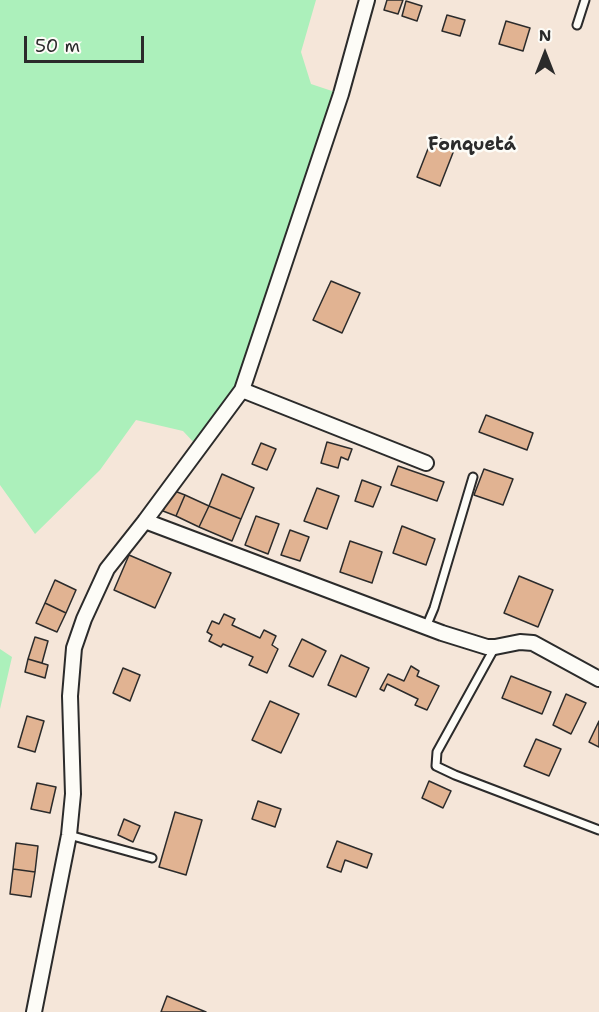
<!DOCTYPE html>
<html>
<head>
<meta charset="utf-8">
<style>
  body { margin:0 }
  #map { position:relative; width:599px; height:1012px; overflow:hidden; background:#f5e6d9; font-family:"Shantell Sans",sans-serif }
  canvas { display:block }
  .north { position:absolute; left:515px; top:24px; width:60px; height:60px; -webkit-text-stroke:4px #fdfcf7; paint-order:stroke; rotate:0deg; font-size:16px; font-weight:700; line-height:24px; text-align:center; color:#2b2b2b }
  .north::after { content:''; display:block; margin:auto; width:21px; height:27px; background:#2b2b2b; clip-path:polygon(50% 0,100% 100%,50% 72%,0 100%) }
  .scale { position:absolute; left:24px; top:36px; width:120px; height:27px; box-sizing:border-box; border:3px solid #2b2b2b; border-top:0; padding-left:8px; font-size:18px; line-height:21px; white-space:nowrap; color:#2b2b2b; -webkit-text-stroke:4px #fdfcf7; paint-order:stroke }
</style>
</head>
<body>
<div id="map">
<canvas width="599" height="1012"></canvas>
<div class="north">N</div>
<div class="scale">50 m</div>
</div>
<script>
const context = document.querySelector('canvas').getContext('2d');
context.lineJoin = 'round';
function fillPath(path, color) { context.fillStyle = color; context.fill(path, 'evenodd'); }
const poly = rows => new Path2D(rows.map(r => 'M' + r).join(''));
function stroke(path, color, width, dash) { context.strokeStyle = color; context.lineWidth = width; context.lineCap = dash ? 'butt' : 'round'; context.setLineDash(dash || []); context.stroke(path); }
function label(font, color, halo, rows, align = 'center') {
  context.font = font + ' "Shantell Sans",sans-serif'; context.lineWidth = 5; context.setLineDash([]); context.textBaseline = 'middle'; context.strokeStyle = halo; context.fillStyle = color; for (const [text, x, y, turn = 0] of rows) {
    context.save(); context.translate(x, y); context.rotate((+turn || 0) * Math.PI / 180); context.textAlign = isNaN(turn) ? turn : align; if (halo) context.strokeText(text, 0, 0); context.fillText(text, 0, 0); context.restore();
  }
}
fillPath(poly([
  [0,0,316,0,301,52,311,84,341,94,242,390,199,448,183,431,136,420,100,470,35,534,0,485],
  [0,649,12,657,0,709]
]), '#acf0bb');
const building = poly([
  [387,0,403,0,398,14,384,10,387,0],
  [406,1,422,6,417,21,402,16,406,1],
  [447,15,465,20,460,36,442,31,447,15],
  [506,21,530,28,523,51,499,44,506,21],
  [433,136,456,145,440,186,417,177,433,136],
  [331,281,360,293,342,333,313,320,331,281],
  [486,415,533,433,527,450,479,432,486,415],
  [327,442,352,449,348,460,341,457,338,468,321,463,327,442],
  [261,443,276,449,267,470,252,464,261,443],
  [398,466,444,482,437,501,391,485,398,466],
  [484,469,513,479,503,505,474,495,484,469],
  [222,474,254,488,241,519,209,506,222,474],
  [362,480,381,487,373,507,355,501,362,480],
  [317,488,339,496,327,529,304,521,317,488],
  [172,490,185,495,176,516,163,511,172,490],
  [185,495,209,506,199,527,176,516,185,495],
  [209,506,241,519,232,541,199,527,209,506],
  [256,516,279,524,268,554,245,545,256,516],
  [402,526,435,539,426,565,393,553,402,526],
  [290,530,309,537,300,561,281,555,290,530],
  [350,541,382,552,372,583,340,572,350,541],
  [129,555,171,573,155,608,114,590,129,555],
  [519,576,553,590,538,627,504,613,519,576],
  [55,580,76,590,66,613,45,603,55,580],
  [45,603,66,613,57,632,36,623,45,603],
  [224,614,235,619,232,625,260,638,264,630,276,636,272,645,278,649,267,673,249,665,253,657,223,644,221,647,209,641,212,635,207,632,212,621,219,624,224,614],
  [35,637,48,641,42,663,28,659,35,637],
  [302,639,326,651,313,677,289,666,302,639],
  [341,655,369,668,356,697,328,685,341,655],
  [28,659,48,665,45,678,25,672,28,659],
  [411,666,419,671,417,676,439,686,427,710,415,705,418,699,387,684,384,691,380,689,388,674,404,681,411,666],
  [123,668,140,675,130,701,113,693,123,668],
  [511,676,551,692,542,714,502,698,511,676],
  [566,694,586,703,571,734,553,725,566,694],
  [270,701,299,714,281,753,252,740,270,701],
  [27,716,44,721,35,752,18,747,27,716],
  [599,721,599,747,589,742,599,721],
  [536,739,561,749,549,776,524,766,536,739],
  [429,781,451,791,443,808,422,798,429,781],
  [37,783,56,787,50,813,31,809,37,783],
  [258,801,281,809,275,827,252,819,258,801],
  [175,812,202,820,186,875,159,867,175,812],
  [124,819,140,826,133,842,118,835,124,819],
  [337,841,372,854,367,868,345,860,341,872,327,867,337,841],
  [16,843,38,846,35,872,13,869,16,843],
  [13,869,35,872,31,897,10,894,13,869],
  [167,996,206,1012,161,1012,167,996]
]);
fillPath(building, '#e1b392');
stroke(building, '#2b2b2b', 1.5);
const service = poly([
  [577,25,585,0],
  [426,627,434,608,473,477],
  [495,647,437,752,436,766,455,775,599,830],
  [69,835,152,858]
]);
const minor = poly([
  [242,390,426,463],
  [145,521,442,633,487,647,495,647,520,642,533,643,599,679],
  [34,1012,69,835,73,794,70,696,74,648,84,619,107,569,145,521,242,390,341,94,367,0]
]);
stroke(service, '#2b2b2b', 11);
stroke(minor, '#2b2b2b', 18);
stroke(service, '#fdfcf7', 7);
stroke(minor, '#fdfcf7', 14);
label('bold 18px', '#2b2b2b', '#fdfcf7', [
  ["Fonquetá",472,145]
]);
</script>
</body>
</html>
